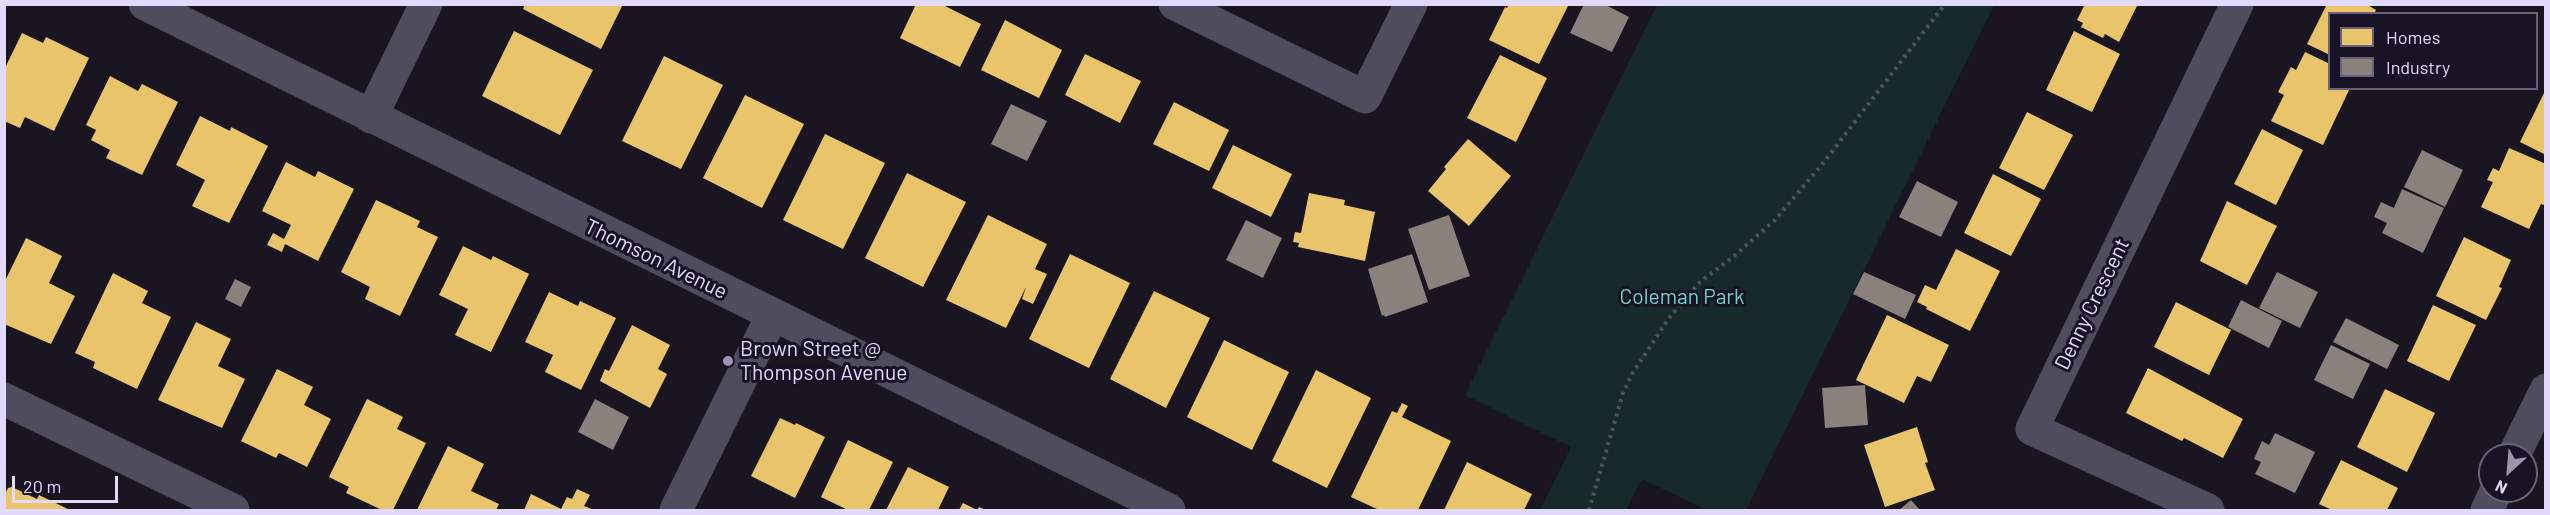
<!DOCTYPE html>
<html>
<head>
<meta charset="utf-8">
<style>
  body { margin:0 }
  #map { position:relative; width:2550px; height:515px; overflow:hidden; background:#191621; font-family:Barlow,sans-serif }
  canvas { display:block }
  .frame { position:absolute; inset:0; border:6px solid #e1dafb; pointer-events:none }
  .legend { position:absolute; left:2328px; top:12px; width:210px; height:78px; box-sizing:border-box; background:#171225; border:2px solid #68627b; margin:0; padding:8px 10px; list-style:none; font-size:18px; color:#e1dafb }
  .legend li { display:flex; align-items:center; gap:12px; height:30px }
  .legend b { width:30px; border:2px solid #68627b }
  .north { position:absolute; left:2478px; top:443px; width:60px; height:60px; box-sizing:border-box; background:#171225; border:2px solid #68627b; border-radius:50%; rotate:206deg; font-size:16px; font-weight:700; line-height:24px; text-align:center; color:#e1dafb }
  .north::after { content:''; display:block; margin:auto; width:21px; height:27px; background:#9b95af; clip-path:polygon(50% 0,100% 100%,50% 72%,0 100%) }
  .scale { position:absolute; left:12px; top:476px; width:106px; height:27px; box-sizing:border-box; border:3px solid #e1dafb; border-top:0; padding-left:8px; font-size:18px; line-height:21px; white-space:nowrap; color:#e1dafb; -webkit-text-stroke:4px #171225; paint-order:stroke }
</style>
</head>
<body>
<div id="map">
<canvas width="2550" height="515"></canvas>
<div class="frame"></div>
<ul class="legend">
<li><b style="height:16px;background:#e9c46a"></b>Homes</li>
<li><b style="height:16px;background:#8a817c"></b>Industry</li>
</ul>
<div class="north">N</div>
<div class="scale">20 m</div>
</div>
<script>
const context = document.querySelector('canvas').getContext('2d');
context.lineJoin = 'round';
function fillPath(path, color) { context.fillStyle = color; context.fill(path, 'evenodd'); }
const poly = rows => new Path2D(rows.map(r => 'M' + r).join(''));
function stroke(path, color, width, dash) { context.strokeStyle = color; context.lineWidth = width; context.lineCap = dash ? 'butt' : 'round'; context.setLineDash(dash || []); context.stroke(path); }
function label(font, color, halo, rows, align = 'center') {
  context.font = font + ' Barlow,sans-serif'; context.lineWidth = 6; context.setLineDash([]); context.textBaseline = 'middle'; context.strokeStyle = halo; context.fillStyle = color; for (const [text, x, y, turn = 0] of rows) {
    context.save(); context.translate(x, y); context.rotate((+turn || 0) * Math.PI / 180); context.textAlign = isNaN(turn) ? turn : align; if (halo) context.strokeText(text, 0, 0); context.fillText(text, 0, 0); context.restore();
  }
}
fillPath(poly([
  [1657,5,1994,5,1746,510,1707,510,1642,479,1626,510,1540,510,1571,447,1465,395]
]), '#162a2c');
fillPath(poly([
  [525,4,623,4,601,49,523,9],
  [916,4,941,4,981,24,960,67,900,38],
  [1509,4,1568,6,1539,64,1489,40,1505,7,1507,8],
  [2085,4,2138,4,2119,42,2105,34,2103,38,2081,27,2083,23,2077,20],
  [2327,4,2366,4,2376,10,2374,14,2330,14,2330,55,2307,44],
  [1005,20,1062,50,1039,98,981,70],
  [514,31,593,70,560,135,482,96],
  [2074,31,2120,54,2092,112,2046,90],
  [22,33,43,43,46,37,89,58,54,131,25,117,20,128,4,121,4,70],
  [2305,52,2330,64,2330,88,2350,88,2323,145,2271,121,2284,95,2278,92,2291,67,2296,70],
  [1085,54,1141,81,1120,123,1065,95],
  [1500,55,1547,78,1516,142,1467,118],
  [664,56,723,85,681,169,622,141],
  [110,76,138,91,142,84,178,102,142,175,106,158,110,150,91,140,96,130,86,125],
  [2546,89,2546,155,2520,142],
  [745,95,804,124,762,208,703,178],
  [1174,102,1229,130,1209,171,1153,144],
  [2027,112,2073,135,2044,190,1999,168],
  [200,116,230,131,231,127,268,146,229,223,192,206,205,180,176,165],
  [2262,129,2303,150,2276,205,2234,184],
  [825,134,885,163,843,249,783,220],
  [1468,139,1511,176,1469,226,1428,191,1446,169,1444,167],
  [1233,145,1292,174,1271,217,1212,188],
  [2509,148,2546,164,2546,203,2544,205,2541,204,2529,229,2481,207,2493,182,2487,180,2493,168,2499,171],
  [286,162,315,177,318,171,354,189,318,261,285,244,282,252,267,245,273,233,284,239,291,225,262,211],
  [907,173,966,202,923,287,865,258],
  [1993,174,2041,199,2011,256,1964,233],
  [1309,193,1345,200,1344,205,1375,212,1365,261,1298,247,1299,243,1293,242,1295,232,1301,233],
  [376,200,420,221,417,227,438,237,400,316,365,299,370,287,341,272],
  [2227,201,2277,226,2247,285,2200,261],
  [988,215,1047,244,1035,269,1047,274,1033,304,1022,299,1026,287,1006,328,946,300],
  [2464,237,2511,260,2499,287,2502,288,2486,320,2436,296],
  [26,238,62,256,49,283,75,296,51,344,4,324,4,283],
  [463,246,491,260,493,256,529,274,491,352,455,335,468,309,439,295],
  [1956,249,2000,271,1970,331,1926,309,1927,307,1917,302,1925,285,1936,290],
  [1070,254,1130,283,1089,368,1029,339],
  [113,273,148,291,142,303,171,317,137,389,93,368,95,362,75,353],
  [1154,291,1210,318,1166,408,1110,379],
  [549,292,578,306,580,301,616,318,581,390,545,372,553,355,525,342],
  [2176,302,2231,330,2209,375,2154,347],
  [2433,305,2476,325,2449,381,2407,361],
  [1887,315,1949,345,1931,382,1917,376,1904,403,1856,380],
  [196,322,231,339,218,366,245,379,222,428,158,400],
  [632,325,670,345,658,369,667,374,650,408,600,381,605,369,609,371],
  [1224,340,1289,372,1252,450,1187,417],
  [2148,368,2243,419,2223,458,2184,438,2182,441,2126,413],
  [277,369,313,387,304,405,331,419,307,467,279,453,276,458,241,441],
  [1316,370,1371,398,1327,488,1272,461],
  [2385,389,2435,413,2407,472,2357,447],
  [367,399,403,417,397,429,426,443,393,510,382,510,346,493,349,487,329,477],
  [1402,403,1408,406,1402,417,1451,441,1418,510,1379,510,1351,497,1392,411,1397,413],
  [780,418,795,425,796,423,825,437,795,498,751,476],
  [1917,427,1928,462,1925,463,1935,490,1885,507,1864,445],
  [848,440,893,462,869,510,848,510,821,497],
  [448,446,484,464,471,491,499,504,496,510,417,510],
  [2341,460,2398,488,2387,510,2332,510,2319,504],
  [1467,462,1532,494,1524,510,1444,510],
  [908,467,949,487,938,510,886,510],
  [12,487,37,499,39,495,70,510,4,510,4,496,8,488],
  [577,489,590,495,584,506,594,510,524,510,531,494,561,509,567,497,572,499],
  [963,503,977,510,979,507,986,510,959,510]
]), '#e9c46a');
fillPath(poly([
  [1584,4,1604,4,1629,17,1612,52,1570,33],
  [1011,104,1047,121,1027,161,991,144],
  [2422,150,2463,170,2445,207,2404,187],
  [1917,181,1958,202,1941,237,1899,217],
  [2402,189,2444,208,2423,253,2382,233,2387,223,2374,217,2381,202,2394,208],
  [1449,215,1470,276,1429,290,1408,229],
  [1246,220,1282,238,1263,278,1226,260],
  [1412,254,1428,302,1385,317,1384,315,1382,316,1368,269],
  [1864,272,1916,295,1905,319,1853,294],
  [2277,272,2318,292,2300,328,2259,308],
  [235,279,251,287,241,307,225,299],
  [2241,300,2282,321,2269,348,2228,327],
  [2346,318,2399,345,2387,369,2333,342],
  [2331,345,2370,364,2353,399,2314,380],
  [1865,385,1868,425,1825,428,1822,388],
  [595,399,629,417,613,450,578,432],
  [2275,433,2315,452,2295,493,2255,474,2261,462,2254,459,2262,441,2269,445],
  [1911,500,1920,510,1899,510]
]), '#8a817c');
stroke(poly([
  [1589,510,1623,393,1632,374,1669,318,1700,282,1733,257,1775,220,1824,162,1945,4]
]), '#4b5360', 4, [3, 4.5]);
stroke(poly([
  [145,4,1169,510],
  [1175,4,1365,97,1411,4],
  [371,117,426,4],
  [4,399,233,510],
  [2514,455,2546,390],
  [676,510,772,316],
  [2208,510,2032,429,2237,4],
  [2487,510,2496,491]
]), '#4f4c60', 33);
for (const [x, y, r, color] of [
  [728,361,6,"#9b95af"]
]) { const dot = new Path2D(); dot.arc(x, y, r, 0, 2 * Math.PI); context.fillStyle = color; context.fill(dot); stroke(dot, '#171225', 2); }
label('21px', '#e1dafb', '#171225', [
  ["Thomson Avenue",656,259,26],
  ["Denny Crescent",2092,304,-64]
]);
label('21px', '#6dd4c4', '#171225', [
  ["Coleman Park",1682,297]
]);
label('21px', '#e1dafb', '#171225', [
  ["Brown Street @",740,349],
  ["Thompson Avenue",740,373]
], 'left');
</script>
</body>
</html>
